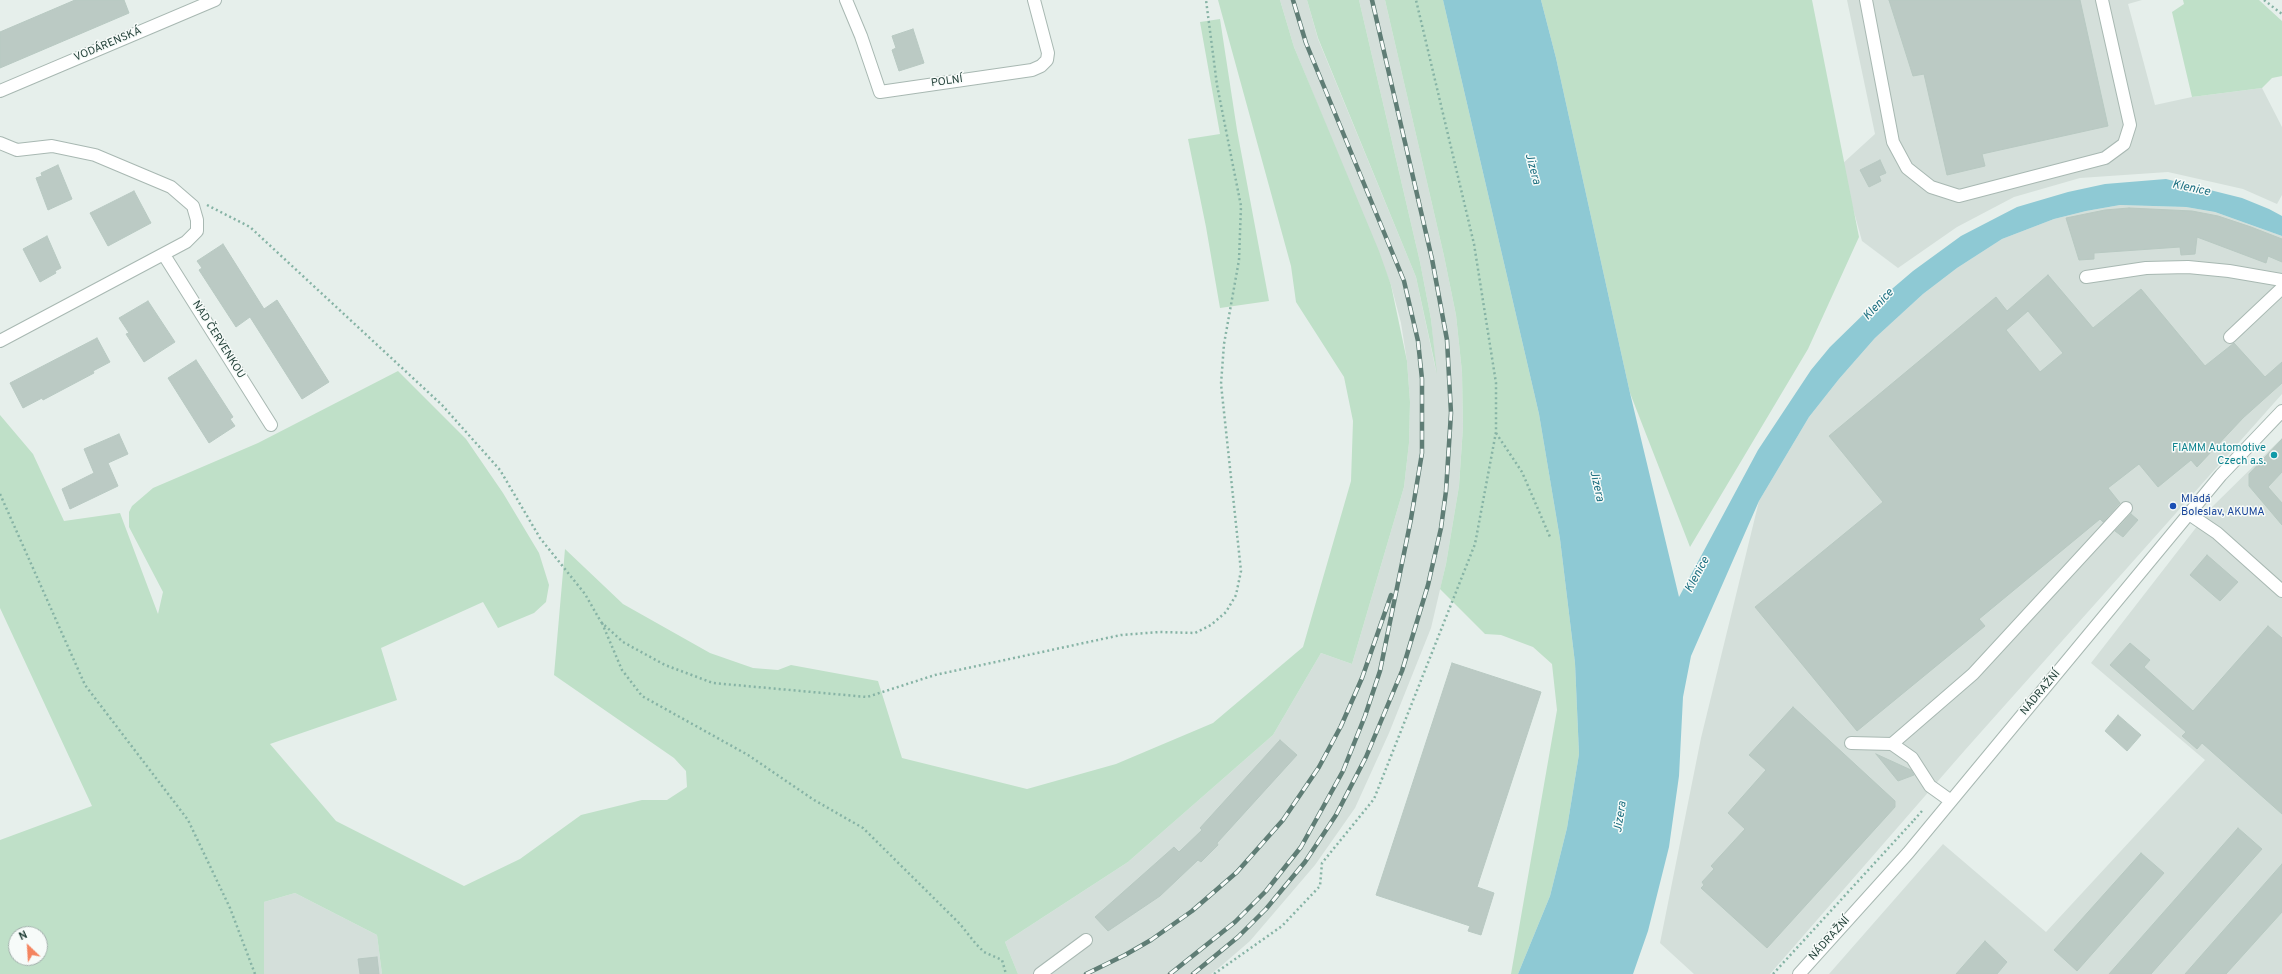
<!DOCTYPE html>
<html>
<head>
<meta charset="utf-8">
<style>
  body { margin:0 }
  #map { position:relative; width:2282px; height:974px; overflow:hidden; background:#e6efeb; font-family:Overpass,sans-serif }
  canvas { display:block }
  .north { position:absolute; left:8px; top:926px; width:40px; height:40px; box-sizing:border-box; background:#f7fbf9; border:1px solid #a3b1ad; border-radius:50%; rotate:335deg; font-size:11px; font-weight:700; line-height:16px; text-align:center; color:#24423a }
  .north::after { content:''; display:block; margin:auto; width:14px; height:18px; background:#f4845f; clip-path:polygon(50% 0,100% 100%,50% 72%,0 100%) }
</style>
</head>
<body>
<div id="map">
<canvas width="2282" height="974"></canvas>
<div class="north">N</div>
</div>
<script>
const context = document.querySelector('canvas').getContext('2d');
context.lineJoin = 'round';
function fillPath(path, color) { context.fillStyle = color; context.fill(path, 'evenodd'); }
const poly = rows => new Path2D(rows.map(r => 'M' + r).join(''));
function stroke(path, color, width, dash) { context.strokeStyle = color; context.lineWidth = width; context.lineCap = dash ? 'butt' : 'round'; context.setLineDash(dash || []); context.stroke(path); }
function label(font, color, halo, rows, align = 'center') {
  context.font = font + ' Overpass,sans-serif'; context.lineWidth = 3; context.setLineDash([]); context.textBaseline = 'middle'; context.strokeStyle = halo; context.fillStyle = color; for (const [text, x, y, turn = 0] of rows) {
    context.save(); context.translate(x, y); context.rotate((+turn || 0) * Math.PI / 180); context.textAlign = isNaN(turn) ? turn : align; if (halo) context.strokeText(text, 0, 0); context.fillText(text, 0, 0); context.restore();
  }
}
fillPath(poly([
  [1280,0,1307,0,1318,39,1416,277,1436,371,1431,319,1420,262,1359,0,1385,0,1444,256,1456,315,1462,372,1463,427,1459,486,1446,564,1431,628,1389,733,1355,808,1315,865,1250,941,1221,966,1211,974,1018,974,1005,942,1128,862,1273,735,1321,653,1352,664,1404,487,1409,443,1410,402,1407,361,1401,323,1391,285,1294,47],
  [1847,0,2142,0,2128,4,2155,105,2192,97,2262,88,2282,127,2282,195,2277,204,2243,189,2168,172,2080,178,2014,197,1957,227,1898,268,1862,241,1841,165,1875,134],
  [2120,205,2186,207,2215,212,2282,236,2282,394,1965,750,1770,974,1694,974,1660,943,1701,738,1759,501,1809,417,1839,379,1875,338,1923,294,1957,268,2002,239,2054,219,2086,211],
  [2282,438,2282,974,1829,974,1943,844,2046,932,2205,760,2091,663,2212,507],
  [295,893,377,935,382,974,264,974,264,902]
]), '#d4dfda');
fillPath(poly([
  [1218,0,1280,0,1294,47,1379,251,1391,285,1407,361,1410,402,1409,443,1404,487,1352,664,1321,653,1273,735,1128,862,1005,942,1018,974,382,974,377,935,295,893,264,902,264,974,0,974,0,840,92,806,0,608,0,415,33,454,64,521,120,513,158,614,163,592,129,527,129,512,132,506,153,488,258,443,398,371,466,439,503,493,539,553,549,585,546,602,534,613,498,628,483,602,381,648,397,700,270,744,336,821,464,886,520,859,581,815,642,800,667,800,687,787,686,771,674,758,554,675,565,549,623,604,710,653,753,668,778,670,791,665,878,681,902,758,1027,789,1116,764,1213,723,1303,647,1351,481,1353,421,1344,377,1296,302,1291,266],
  [16,934,40,934,40,958,16,958],
  [1307,0,1359,0,1420,262,1431,319,1437,374,1416,277,1318,38],
  [1385,0,1443,0,1539,414,1560,539,1575,663,1579,754,1567,828,1550,896,1518,974,1511,974,1557,710,1552,664,1533,647,1501,635,1485,634,1440,589,1446,564,1459,486,1463,427,1462,372,1456,315,1444,256],
  [1541,0,1812,0,1859,237,1808,349,1690,547,1630,393,1556,58],
  [2183,0,2259,0,2282,21,2282,76,2272,78,2262,88,2192,97,2172,12,2184,4],
  [1220,19,1237,130,1269,301,1220,308,1206,227,1188,139,1220,134,1200,22]
]), '#bfe0c8');
fillPath(poly([
  [1443,0,1541,0,1556,58,1630,393,1679,597,1758,450,1811,370,1830,347,1872,306,1913,271,1961,236,2017,207,2068,192,2105,184,2166,179,2242,198,2269,209,2282,216,2282,236,2215,212,2186,207,2120,205,2086,211,2054,219,2002,239,1957,268,1923,294,1875,338,1839,379,1809,417,1759,501,1691,656,1683,697,1679,776,1669,847,1648,931,1633,974,1518,974,1550,896,1567,828,1579,754,1575,663,1560,539,1539,414]
]), '#8ec9d4');
const building = poly([
  [75,0,124,0,129,13,0,68,0,32,75,0],
  [1889,0,2080,0,2108,126,1982,154,1985,166,1947,175,1924,74,1913,76,1889,0],
  [913,29,924,63,899,71,892,50,896,48,892,36,913,29],
  [1880,160,1886,173,1879,176,1881,181,1869,187,1860,170,1880,160],
  [58,165,72,199,48,210,36,178,42,176,41,173,58,165],
  [134,191,151,223,108,246,90,213,134,191],
  [2129,208,2192,211,2218,216,2251,227,2282,239,2282,262,2268,256,2266,263,2197,237,2195,254,2181,255,2180,247,2094,253,2094,259,2079,260,2066,218,2105,210,2129,208],
  [47,236,61,268,55,271,56,273,40,282,23,249,47,236],
  [223,244,264,309,277,300,329,382,302,399,250,317,236,327,199,270,202,268,197,261,223,244],
  [2048,275,2093,328,2141,289,2205,366,2234,343,2265,377,2282,362,2282,383,2243,418,2197,467,2191,460,2158,487,2139,464,2108,488,2120,503,2103,522,2100,519,1979,619,1985,626,1857,731,1755,607,1883,502,1829,436,1996,297,2007,311,2048,275],
  [2028,311,2063,353,2040,372,2006,330,2028,311],
  [148,301,175,342,144,362,126,334,129,333,119,318,148,301],
  [97,338,110,362,93,371,94,373,43,400,42,398,23,408,10,383,97,338],
  [196,360,233,417,230,419,235,426,209,443,168,378,196,360],
  [119,434,128,454,108,463,118,486,70,509,62,489,94,473,84,449,119,434],
  [2282,439,2282,472,2268,487,2282,503,2282,525,2249,486,2249,474,2282,439],
  [2131,514,2138,520,2123,537,2115,531,2131,514],
  [2207,555,2238,582,2220,601,2190,575,2207,555],
  [2268,626,2282,638,2282,814,2202,743,2197,749,2182,736,2186,732,2110,665,2130,643,2150,660,2144,667,2193,711,2268,626],
  [1452,663,1541,692,1477,887,1494,893,1481,935,1468,931,1470,926,1376,895,1452,663],
  [1793,707,1895,801,1895,807,1767,948,1701,888,1704,885,1702,882,1714,869,1711,866,1745,829,1728,813,1766,770,1749,755,1793,707],
  [2118,715,2141,735,2127,751,2105,731,2118,715],
  [1280,740,1297,755,1217,843,1218,845,1201,862,1198,860,1160,896,1108,931,1095,917,1174,847,1179,852,1202,830,1200,828,1280,740],
  [1876,754,1911,770,1914,775,1898,781,1876,754],
  [2238,828,2262,849,2181,940,2151,974,2109,974,2238,828],
  [2141,853,2164,873,2077,971,2054,950,2141,853],
  [2282,864,2282,912,2226,974,2185,974,2282,864],
  [1985,941,2007,962,1997,974,1956,974,1985,941],
  [377,957,379,974,360,974,358,959,377,957]
]);
fillPath(building, '#bbcac4');
stroke(building, '#b8c9c2', 1);
const minor = poly([
  [846,0,861,36,880,92,1032,70,1041,66,1047,60,1048,53,1034,0],
  [1866,0,1893,142,1907,168,1931,187,1959,196,2105,158,2124,144,2130,125,2102,0],
  [0,91,215,0],
  [0,143,17,150,52,146,95,155,171,187,193,206,197,220,197,231,186,242,0,341],
  [164,255,271,425],
  [2086,277,2146,268,2188,267,2229,271,2282,280],
  [2230,337,2282,288],
  [2189,514,2217,533,2282,591],
  [1851,743,1892,744,1973,674,2126,508],
  [1892,744,1912,758,1930,786,1951,801],
  [1040,974,1086,940],
  [1799,974,1908,853,2221,475,2282,411]
]);
stroke(minor, '#a8b8b2', 14);
stroke(poly([
  [2264,0,2282,14],
  [207,205,250,227,442,405,500,470,540,538,585,594,601,622,623,642,665,665,713,683,867,697,935,675,1121,635,1160,632,1195,633,1211,625,1226,612,1236,595,1241,571,1221,384,1224,344,1239,260,1241,206,1217,85,1206,0],
  [1496,433,1522,472,1550,537],
  [0,494,85,685,188,820,230,908,255,974],
  [602,623,622,670,642,696,748,755,814,800,863,828,960,924,976,944,984,952,1002,960,1006,974],
  [1914,820,1922,811],
  [1214,974,1282,926,1320,886,1322,863,1374,799,1475,544,1496,432,1496,383,1474,244,1416,0],
  [1773,974,1915,819]
]), '#86b3a5', 2.5, [2, 3]);
stroke(minor, '#fff', 12);
const rail = poly([
  [1086,974,1125,955,1151,940,1192,911,1237,872,1283,820,1319,767,1341,726,1362,678,1391,595],
  [1170,974,1235,922,1266,891,1301,847,1343,771,1365,716,1380,671,1411,519,1422,453,1422,379,1418,341,1404,281,1306,43,1293,0],
  [1193,974,1238,937,1266,909,1305,862,1336,815,1366,757,1402,671,1428,585,1441,528,1446,491,1451,413,1447,340,1432,259,1372,0]
]);
stroke(rail, '#5f7d75', 4.5);
stroke(rail, '#f7fbf9', 3, [9]);
for (const [x, y, r, color] of [
  [2274,455,4,"#0f9aa8"],
  [2173,506,4,"#1a4fb4"]
]) { const dot = new Path2D(); dot.arc(x, y, r, 0, 2 * Math.PI); context.fillStyle = color; context.fill(dot); stroke(dot, '#f7fbf9', 1.5); }
label('11px', '#24423a', '#f7fbf9', [
  ["VODÁRENSKÁ",108,45,-23],
  ["POLNÍ",947,82,-8],
  ["NAD ČERVENKOU",218,340,58],
  ["NÁDRAŽNÍ",2041,693,-50],
  ["NÁDRAŽNÍ",1830,939,-48]
]);
label('11px', '#0d838f', '#f7fbf9', [
  ["FIAMM Automotive",2266,449],
  ["Czech a.s.",2266,462]
], 'right');
label('11px', '#164399', '#f7fbf9', [
  ["Mladá",2181,500],
  ["Boleslav, AKUMA",2181,513]
], 'left');
label('italic 12px', '#1c6f80', '#f7fbf9', [
  ["Jizera",1532,169,75],
  ["Klenice",2191,189,12],
  ["Klenice",1879,305,-47],
  ["Jizera",1596,486,77],
  ["Klenice",1698,575,-62],
  ["Jizera",1621,817,-81]
]);
</script>
</body>
</html>
